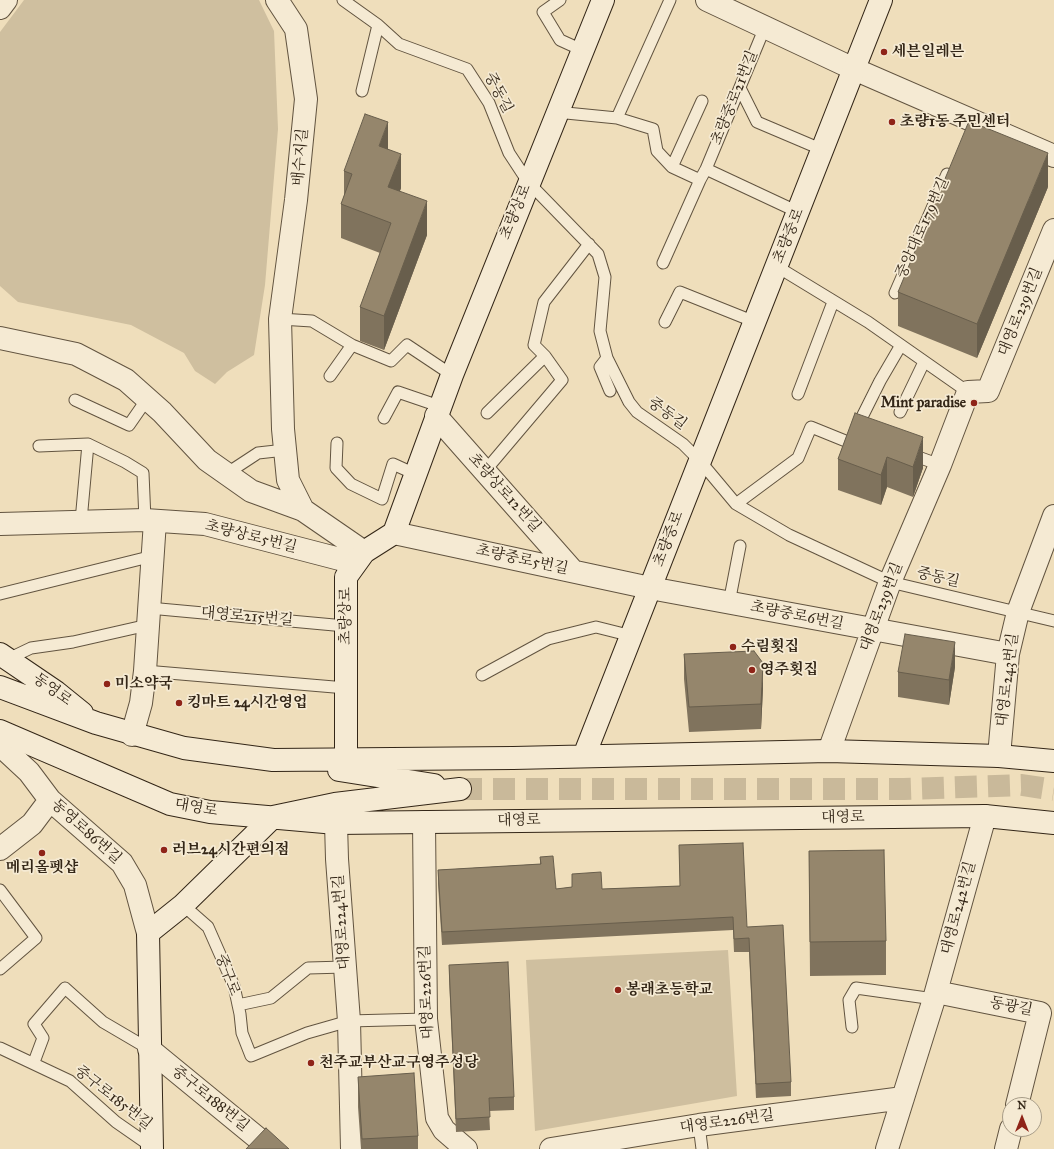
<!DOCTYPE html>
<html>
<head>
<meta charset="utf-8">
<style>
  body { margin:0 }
  #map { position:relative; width:1054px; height:1149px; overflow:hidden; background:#efdebb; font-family:"IM FELL Great Primer",serif }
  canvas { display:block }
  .north { position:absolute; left:1002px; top:1097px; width:40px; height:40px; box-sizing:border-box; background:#f5ead3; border:1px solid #a79c88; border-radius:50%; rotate:0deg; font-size:11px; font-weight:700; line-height:16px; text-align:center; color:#332617 }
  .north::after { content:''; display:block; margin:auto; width:14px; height:18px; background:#8f2418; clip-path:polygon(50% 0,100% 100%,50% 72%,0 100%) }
</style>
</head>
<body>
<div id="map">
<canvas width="1054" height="1149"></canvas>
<div class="north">N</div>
</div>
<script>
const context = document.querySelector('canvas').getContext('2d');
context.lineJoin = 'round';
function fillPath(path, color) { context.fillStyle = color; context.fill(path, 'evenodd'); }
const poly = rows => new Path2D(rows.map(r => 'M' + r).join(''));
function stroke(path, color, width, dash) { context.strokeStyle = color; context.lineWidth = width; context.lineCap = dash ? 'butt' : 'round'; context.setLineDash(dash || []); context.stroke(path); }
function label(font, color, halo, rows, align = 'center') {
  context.font = font + ' "IM FELL Great Primer","Noto Serif KR",serif'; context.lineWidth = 3.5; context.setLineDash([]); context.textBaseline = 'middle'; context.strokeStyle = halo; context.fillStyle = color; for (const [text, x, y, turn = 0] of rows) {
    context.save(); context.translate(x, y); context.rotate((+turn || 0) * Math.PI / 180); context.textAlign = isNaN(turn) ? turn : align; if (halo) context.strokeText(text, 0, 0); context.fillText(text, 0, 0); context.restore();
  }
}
fillPath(poly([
  [24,0,259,0,274,31,278,129,265,285,254,355,227,372,215,384,195,371,184,353,131,325,18,302,0,286,0,32],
  [728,950,737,1096,535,1131,526,960]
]), '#cfbf9f');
stroke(poly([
  [460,789,904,789,1022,785,1054,790]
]), '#c9b99a', 22, [22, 11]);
const lane = poly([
  [343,0,378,25,399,44,467,69,489,103,509,153,528,182,598,254,605,277,600,331,607,358,629,402,637,412,683,444,700,461,736,504,789,535,890,582,1054,621],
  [560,0,543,12,560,40,582,50],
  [740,88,757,122,823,150],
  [362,91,378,25],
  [556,112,617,118,653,129,657,151,672,167,700,180,706,169,798,212],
  [617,118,670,0],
  [672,167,702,101],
  [706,169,765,27],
  [663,263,700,180],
  [776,266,868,322,968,392],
  [895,293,947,174],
  [280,319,312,321,352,345],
  [665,322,680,292,755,322],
  [607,358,600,367,610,391],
  [330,376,352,345,391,361,407,345,452,375],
  [798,394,833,302],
  [75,400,129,425,147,399],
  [900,412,924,362],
  [487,413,545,356],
  [384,418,398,392,439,406],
  [861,419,880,381,901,345],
  [337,443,336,468,351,484,382,499,393,464,415,474],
  [39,446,88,444,125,462,143,473,145,520],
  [910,454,940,465],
  [485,471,562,380,545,356,534,345,544,302,589,244],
  [226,474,258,453,285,450],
  [736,504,798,458,811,427,848,442],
  [81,521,88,444],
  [0,594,153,556],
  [729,603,740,546],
  [149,608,345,626],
  [8,659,31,648,73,642,148,625],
  [145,671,346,688],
  [482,675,548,639,596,627,632,636],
  [0,890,36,938,0,969],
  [183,905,208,927,234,986,240,1014,242,1033,251,1056,307,1033,349,1021,426,1019],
  [238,1005,271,998,308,968,345,967],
  [852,1027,849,1000,856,988,934,999],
  [0,1048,70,1081,116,1122,152,1147],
  [34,1062,43,1038,34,1024,65,988,103,1022,149,1049],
  [699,1125,702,1149]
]);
const street = poly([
  [277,0,296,29,306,99,296,200,280,319,283,429,288,480,303,510],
  [707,0,854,69,1054,156],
  [0,8,6,0],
  [0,338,76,354,126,380,162,412,207,460,251,491,303,510,364,552],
  [436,416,572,570],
  [0,524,145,520,205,524,355,563],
  [394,533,650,588,1008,654],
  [132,735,141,703,145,671,155,521],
  [0,745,29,772,50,800,122,863,135,885,148,933],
  [829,751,890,582,940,465,968,392,988,391,1054,230],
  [999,756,1008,654,1018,612,1054,516],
  [424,822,426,1019,437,1118,444,1130,466,1149],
  [336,823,337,859,349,1021,352,1149],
  [0,849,32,824,50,800],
  [936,992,1040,1013,1017,1105],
  [149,1049,271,1149],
  [551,1149,699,1125,903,1098],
  [887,1149,934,999,985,816],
  [1006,1149,1011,1129]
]);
const secondary = poly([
  [0,654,56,692,82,713],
  [0,687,96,723,184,748,273,760,513,758,829,751,999,756,1054,761],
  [0,731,170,804,210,812,336,823,985,816,1054,823],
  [584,756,881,0],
  [346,759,346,577,364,552,394,533,452,375,603,0],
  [339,770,434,785],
  [152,1149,148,933,183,905,273,817,335,804,460,789]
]);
stroke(lane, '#625440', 13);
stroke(street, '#625440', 24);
stroke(secondary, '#332617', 24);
stroke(lane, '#f5ead3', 11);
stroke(street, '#f5ead3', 22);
stroke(secondary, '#f5ead3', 22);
fillPath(poly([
  [388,149,401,188,400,191,427,235,384,350,360,341,360,307,380,253,341,238,341,204,344,196,344,171],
  [1048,187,977,358,898,326,898,292],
  [855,413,923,468,913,497,887,487,881,505,838,490,838,459],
  [684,654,763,688,761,729,689,732,684,679],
  [955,667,949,705,898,697,898,672],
  [679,845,747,927,791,1082,791,1096,756,1098,749,952,734,952,733,930,442,945,438,884,438,870,540,864,540,857,556,889,572,887,572,874,602,889,680,886],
  [809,851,886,941,886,975,810,976],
  [449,965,514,1097,514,1110,489,1111,490,1130,456,1132,449,978],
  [358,1077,418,1136,418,1149,361,1149,358,1107]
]), '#80735d');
fillPath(poly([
  [388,122,388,156,379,146],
  [1048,153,1048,187,977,358,977,324],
  [401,154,401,188,388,221,388,187],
  [427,201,427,235,384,350,384,316],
  [923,437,923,468,913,497,913,467],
  [887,457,887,487,881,505,881,475],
  [955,642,955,667,949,705,949,680],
  [763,663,763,688,761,729,761,704]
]), '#685e4c');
const building = poly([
  [365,114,388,122,379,146,401,154,388,187,427,201,384,316,360,307,391,223,341,204,352,174,344,171,365,114],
  [969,121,1048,153,977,324,898,292,969,121],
  [855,413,923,437,913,467,887,457,881,475,838,459,855,413],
  [905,634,955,642,949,680,898,672,905,634],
  [754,651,763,663,761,704,689,707,684,654,754,651],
  [743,843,747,927,783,925,791,1082,756,1084,749,938,734,939,733,917,442,932,438,870,541,864,540,857,553,856,556,889,572,887,572,874,601,872,602,889,680,886,679,845,743,843],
  [884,850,886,941,810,942,809,851,884,850],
  [508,962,514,1097,489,1098,490,1117,456,1119,449,965,508,962],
  [414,1073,418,1136,362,1139,358,1077,414,1073],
  [266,1128,289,1149,246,1149,266,1128]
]);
fillPath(building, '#95866c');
stroke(building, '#685e4c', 1);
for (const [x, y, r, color] of [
  [884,52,4,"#8f2418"],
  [892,122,4,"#8f2418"],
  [974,403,4,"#8f2418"],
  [733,647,4,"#8f2418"],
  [752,670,4,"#8f2418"],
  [107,684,4,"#8f2418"],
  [179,703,4,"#8f2418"],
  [164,850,4,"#8f2418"],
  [42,853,4,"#8f2418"],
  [618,990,4,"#8f2418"],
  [311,1063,4,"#8f2418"]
]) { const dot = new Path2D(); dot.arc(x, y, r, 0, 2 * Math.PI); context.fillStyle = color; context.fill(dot); stroke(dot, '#f5ead3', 1.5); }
label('bold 15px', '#332617', '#f5ead3', [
  ["세븐일레븐",892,52],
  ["초량1동 주민센터",900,122],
  ["Mint paradise",966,403,"right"],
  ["수림횟집",741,647],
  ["영주횟집",760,670],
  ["미소약국",115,684],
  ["킹마트 24시간영업",187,703],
  ["러브24시간편의점",172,850],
  ["메리올펫샵",42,868,"center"],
  ["봉래초등학교",626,990],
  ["천주교부산교구영주성당",319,1063]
], 'left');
label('15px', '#332617', '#f5ead3', [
  ["중동길",498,93,62],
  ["초량중로21번길",735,98,-68],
  ["배수지길",301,157,-85],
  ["초량상로",516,212,-68],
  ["중앙대로179번길",923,228,-66],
  ["초량중로",789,236,-68],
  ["대영로239번길",1021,312,-68],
  ["중동길",667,414,36],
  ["초량상로12번길",504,493,48],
  ["초량상로5번길",251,537,14],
  ["초량중로",669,539,-69],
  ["초량중로5번길",522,560,12],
  ["중동길",938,578,13],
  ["대영로239번길",882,607,-69],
  ["초량상로",346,616,-90],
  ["초량중로6번길",797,616,11],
  ["대영로215번길",247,617,5],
  ["대영로243번길",1008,680,-83],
  ["동영로",52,690,36],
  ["대영로",196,808,10],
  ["대영로",843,818,-1],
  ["대영로",519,821,-1],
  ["동영로86번길",86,832,42],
  ["대영로242번길",959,908,-75],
  ["대영로224번길",342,922,-94],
  ["중구로",227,975,69],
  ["대영로226번길",427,992,-92],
  ["동광길",1011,1007,11],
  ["중구로185번길",113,1098,38],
  ["중구로188번길",210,1099,39],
  ["대영로226번길",727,1122,-8]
]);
</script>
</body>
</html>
